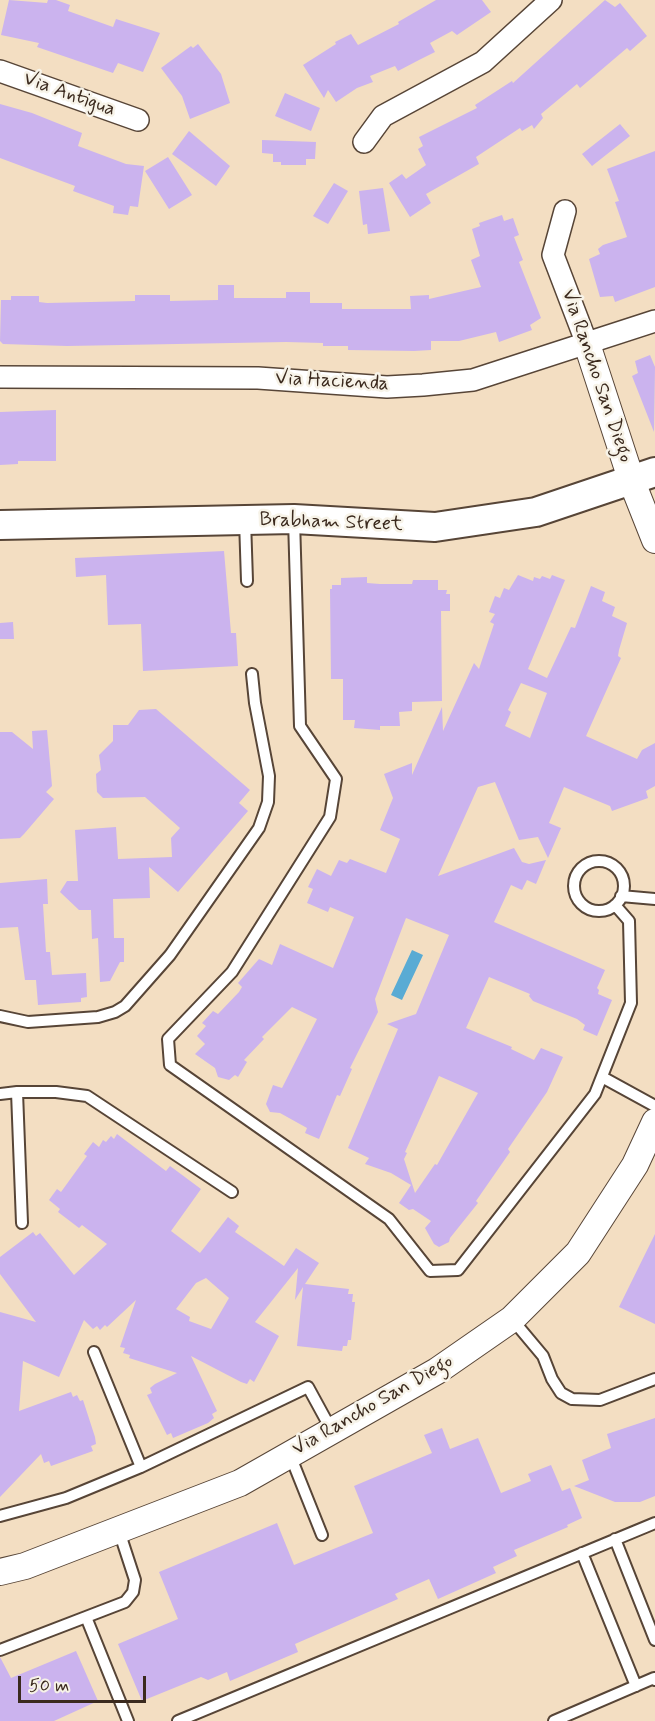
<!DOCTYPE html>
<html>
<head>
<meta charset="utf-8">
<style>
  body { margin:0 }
  #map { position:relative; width:655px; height:1721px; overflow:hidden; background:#f3dec2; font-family:Mynerve,sans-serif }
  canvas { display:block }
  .scale { position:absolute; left:18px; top:1676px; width:128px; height:27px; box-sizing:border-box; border:3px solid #3b2a1e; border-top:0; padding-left:8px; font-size:18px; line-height:21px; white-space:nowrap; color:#3b2a1e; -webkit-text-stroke:4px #f7f3e8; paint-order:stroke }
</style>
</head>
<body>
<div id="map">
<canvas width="655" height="1721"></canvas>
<div class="scale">50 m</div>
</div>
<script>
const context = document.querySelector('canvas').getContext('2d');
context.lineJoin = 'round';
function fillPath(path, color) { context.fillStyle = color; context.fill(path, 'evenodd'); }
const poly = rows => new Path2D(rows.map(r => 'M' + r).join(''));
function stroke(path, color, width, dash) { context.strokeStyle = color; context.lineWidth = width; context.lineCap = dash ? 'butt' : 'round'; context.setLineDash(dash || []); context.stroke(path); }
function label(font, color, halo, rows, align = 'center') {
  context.font = font + ' Mynerve,sans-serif'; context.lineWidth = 5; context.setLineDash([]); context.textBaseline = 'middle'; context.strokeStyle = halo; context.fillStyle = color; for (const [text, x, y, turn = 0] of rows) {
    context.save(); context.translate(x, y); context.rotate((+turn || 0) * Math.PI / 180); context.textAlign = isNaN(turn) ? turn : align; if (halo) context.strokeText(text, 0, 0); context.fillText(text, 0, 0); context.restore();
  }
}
fillPath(poly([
  [412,950,423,955,402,1000,391,995]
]), '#59abd4');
fillPath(poly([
  [9,0,47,3,48,0,56,0,70,5,68,11,113,27,116,19,160,33,143,72,118,63,113,73,37,47,39,43,1,35],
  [436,0,482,0,491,12,457,35,452,31,430,43,435,52,419,60,398,71,395,66,370,76,373,82,357,88,336,102,328,90,324,98,303,65,336,44,335,42,351,34,358,45,399,24,398,22],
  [605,0,615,7,620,3,647,36,630,51,627,48,580,88,577,84,541,114,543,118,534,129,532,125,522,131,520,128,476,157,479,164,426,194,431,203,410,217,389,183,402,174,406,179,426,165,418,149,423,146,419,137,477,108,475,105,512,81,513,83],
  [198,44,221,74,230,103,190,119,182,96,161,68,191,46,193,48],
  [285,93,320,108,311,131,275,116],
  [0,104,32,113,82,133,78,146,126,164,144,166,138,207,130,206,128,215,113,213,114,206,73,191,75,186,0,158],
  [620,124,630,136,592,166,582,154],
  [189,131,230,166,216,186,172,154],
  [262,140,316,142,315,159,306,159,306,165,281,165,281,162,273,162,273,154,262,153],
  [655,151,655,287,615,302,613,296,600,297,589,259,600,254,598,249,603,245,627,237,615,202,619,201,607,169],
  [168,157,192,195,169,209,145,171],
  [334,183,348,191,328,224,313,216],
  [383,188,390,231,368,234,367,224,363,225,359,191],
  [502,215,504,221,513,218,519,235,514,237,523,260,519,262,541,318,530,325,532,330,499,342,496,332,459,341,431,341,431,350,414,351,348,350,348,346,323,346,323,343,286,342,67,346,3,344,0,341,1,300,11,300,11,296,39,296,39,302,47,303,135,301,135,295,170,295,170,301,218,300,218,285,234,285,234,298,286,298,286,292,310,292,310,303,342,303,342,309,411,309,410,296,429,295,429,299,481,287,471,260,480,256,472,229,480,226,479,223],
  [650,355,655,367,654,432,632,376,638,373,635,361],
  [56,410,56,461,18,461,18,464,0,465,0,412],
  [224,551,231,633,236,633,238,666,143,671,141,624,108,625,106,575,76,577,75,558],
  [518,575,533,581,534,577,540,579,542,576,550,579,552,575,565,580,528,669,547,678,571,627,575,628,591,586,605,592,602,601,615,607,612,616,627,623,619,650,618,656,621,658,586,736,637,759,642,750,655,743,655,786,646,791,648,798,612,811,610,806,564,787,549,823,561,828,548,858,538,837,519,840,495,782,478,787,438,876,514,848,522,862,529,864,546,860,536,884,527,880,522,890,511,885,494,922,605,970,597,988,599,990,598,994,612,1000,597,1036,583,1030,585,1025,577,1019,533,1001,529,996,530,994,489,977,466,1028,512,1047,511,1049,534,1060,541,1048,563,1057,547,1092,508,1149,510,1152,476,1201,478,1203,450,1238,449,1242,439,1247,434,1244,425,1228,431,1221,413,1209,409,1210,399,1203,411,1185,391,1173,365,1164,369,1158,348,1148,398,1029,387,1024,416,1014,449,935,406,918,375,999,378,1012,350,1068,352,1069,340,1096,337,1095,319,1139,305,1133,307,1128,280,1113,270,1112,266,1104,273,1085,282,1088,317,1019,292,1007,262,1037,264,1039,244,1060,247,1062,238,1077,235,1075,229,1080,218,1077,215,1068,195,1054,205,1044,197,1036,206,1026,202,1023,213,1011,218,1014,239,992,242,987,238,983,259,959,272,965,280,944,333,968,354,917,330,907,328,912,307,903,313,889,308,887,317,869,331,876,339,860,347,863,350,859,386,873,400,839,380,830,393,798,384,774,412,763,412,775,442,707,443,731,474,663,479,669,494,624,490,622,495,614,489,612,495,596,500,598,504,588,509,590],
  [521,683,547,693,530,738,505,726,511,712,508,710],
  [439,1076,478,1093,437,1165,435,1164,415,1193,404,1159,407,1153,405,1152],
  [367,577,367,583,380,584,412,584,413,580,438,580,438,590,447,590,446,594,450,594,450,611,441,611,442,701,412,702,412,711,399,712,400,726,380,726,380,730,354,728,355,720,343,720,343,679,331,679,330,589,332,589,332,585,341,585,341,578],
  [13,622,14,639,0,639,0,623],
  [156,709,250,790,239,803,248,811,178,892,149,867,150,898,113,899,114,938,124,938,124,962,120,962,110,981,100,982,98,938,92,939,91,910,79,910,60,892,67,881,78,881,75,830,116,827,118,859,172,857,171,838,180,828,145,797,103,798,97,792,96,774,101,770,99,755,113,741,113,725,128,725,139,710],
  [47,730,52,786,46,792,54,799,24,834,20,838,0,839,0,732,12,732,33,749,32,731],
  [47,879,48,904,43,904,46,952,50,952,52,975,86,973,87,997,81,998,81,1002,38,1005,36,980,25,980,18,927,0,928,0,883],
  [117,1134,166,1171,170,1166,201,1189,171,1231,200,1253,228,1217,239,1226,235,1232,284,1266,296,1248,319,1263,305,1284,349,1289,348,1294,353,1294,352,1302,355,1302,351,1340,348,1340,347,1346,343,1346,342,1351,297,1346,303,1287,295,1300,298,1268,255,1322,279,1336,254,1382,250,1379,247,1384,241,1382,191,1356,217,1411,212,1414,214,1418,208,1423,173,1438,171,1433,167,1435,147,1395,152,1393,150,1388,155,1384,177,1373,129,1358,130,1355,123,1353,125,1348,120,1347,136,1300,107,1327,105,1325,100,1330,97,1326,93,1329,84,1320,59,1377,23,1361,19,1411,71,1392,73,1397,77,1395,80,1401,83,1400,95,1437,96,1444,91,1446,93,1451,51,1466,49,1461,44,1463,41,1454,0,1497,0,1312,36,1322,0,1274,0,1257,33,1232,36,1236,40,1233,74,1275,107,1244,82,1225,79,1228,58,1212,60,1209,49,1200,57,1189,61,1192,87,1156,84,1154,93,1142,99,1147,103,1140,106,1142,111,1136,114,1139],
  [206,1278,229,1298,211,1329,189,1321,190,1317,176,1309,196,1283],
  [655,1234,655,1324,619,1307],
  [655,1418,655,1496,640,1502,615,1502,574,1486,589,1480,582,1460,611,1448,607,1434],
  [442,1428,450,1449,478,1438,501,1493,531,1481,528,1474,551,1465,562,1491,570,1488,582,1518,567,1525,568,1527,514,1550,517,1556,493,1567,496,1573,438,1599,429,1579,395,1594,398,1599,295,1644,298,1652,230,1681,227,1672,208,1680,201,1677,142,1701,118,1644,178,1619,159,1572,277,1523,294,1565,373,1533,354,1486,432,1453,424,1435],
  [76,1651,98,1701,54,1721,0,1721,0,1657,11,1678]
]), '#cbb3ee');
const service = poly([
  [294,519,300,726,336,779,330,817,232,972,168,1039,170,1065,389,1219,430,1271,458,1270,595,1094,631,1003,629,921,615,905],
  [245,520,247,581],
  '574 886a25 25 0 1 1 50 0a25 25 0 1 1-50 0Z',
  [621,896,655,899],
  [0,1016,28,1022,98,1017,115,1012,125,1006,170,955,259,828,268,802,269,776,255,703,252,674],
  [602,1077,655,1106],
  [0,1094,17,1092],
  [22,1223,17,1092,56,1092,87,1096,232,1192],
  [512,1319,543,1356,552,1379,561,1393,572,1399,600,1400,655,1379],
  [290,1455,322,1535],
  [141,1467,308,1387,332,1431],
  [0,1516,66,1498,141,1467,94,1352],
  [119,1531,135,1580,133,1592,125,1602,86,1617,128,1721],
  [615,1539,655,1640],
  [582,1553,636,1686],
  [0,1650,86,1617],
  [178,1721,655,1523],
  [554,1721,654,1678,655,1680]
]);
const minor = poly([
  [0,71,138,120],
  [364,142,383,116,483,62,551,0],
  [565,211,553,255,587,344],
  [0,377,258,378,387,387,423,385,473,380,655,321]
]);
const tertiary = poly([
  [587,344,632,482,655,540],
  [0,1572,25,1566,240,1483,437,1371,512,1319,578,1253,635,1165,655,1122]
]);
const secondary = poly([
  [0,525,294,519,435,527,536,512,655,472]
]);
stroke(service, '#574537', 14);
stroke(minor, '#574537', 24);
stroke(tertiary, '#574537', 28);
stroke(secondary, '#574537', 32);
stroke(service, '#fff', 10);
stroke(minor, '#fff', 21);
stroke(tertiary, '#fff', 26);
stroke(secondary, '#fff', 28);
label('20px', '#3b2a1e', '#f7f3e8', [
  ["Via Antigua",69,95,20],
  ["Via Rancho San Diego",596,376,71],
  ["Via Hacienda",332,382,3],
  ["Brabham Street",331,523,2],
  ["Via Rancho San Diego",373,1406,-30]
]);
</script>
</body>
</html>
